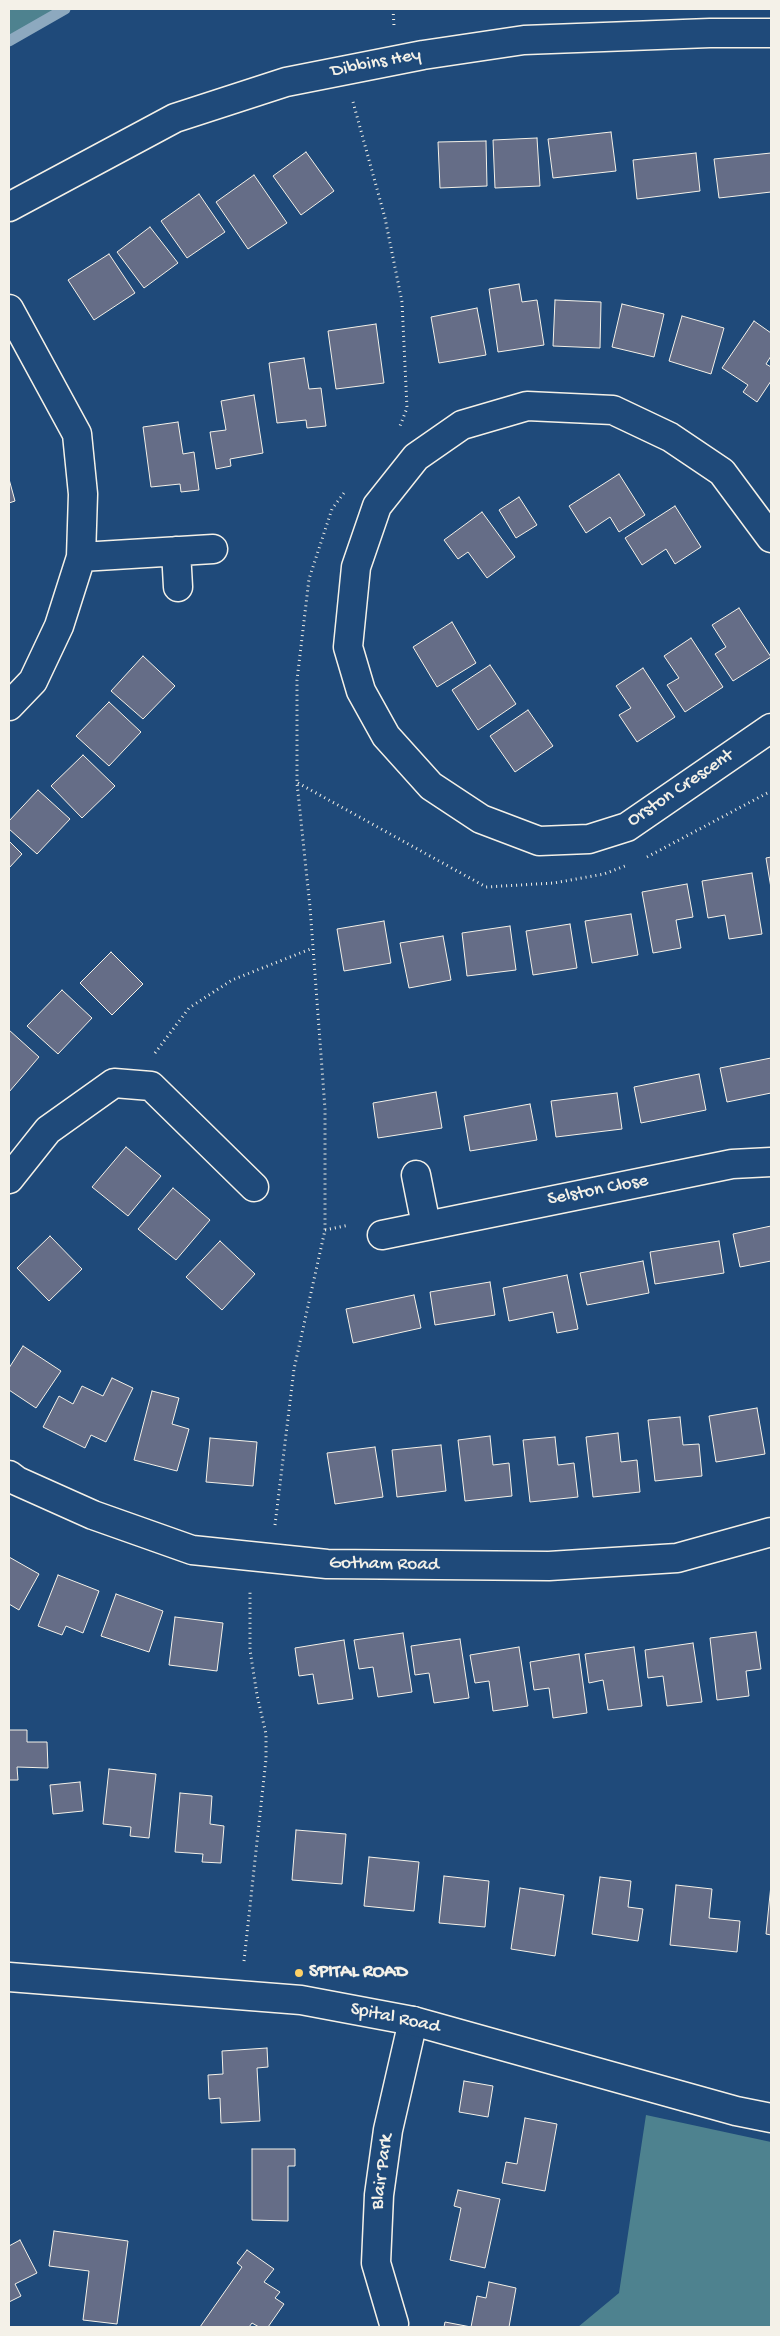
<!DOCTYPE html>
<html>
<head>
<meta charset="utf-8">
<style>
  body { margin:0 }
  #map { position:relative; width:780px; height:2336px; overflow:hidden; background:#1f4a7a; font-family:"Gochi Hand",sans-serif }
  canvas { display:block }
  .frame { position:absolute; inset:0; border:10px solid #f4f1e8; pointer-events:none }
</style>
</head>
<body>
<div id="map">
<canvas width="780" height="2336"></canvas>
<div class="frame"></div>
</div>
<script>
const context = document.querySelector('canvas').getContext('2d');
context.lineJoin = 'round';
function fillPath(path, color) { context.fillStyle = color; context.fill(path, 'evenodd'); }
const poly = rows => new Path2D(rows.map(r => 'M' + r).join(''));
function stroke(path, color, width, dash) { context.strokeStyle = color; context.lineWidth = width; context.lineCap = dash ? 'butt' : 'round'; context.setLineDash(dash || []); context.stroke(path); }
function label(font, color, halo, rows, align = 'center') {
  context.font = font + ' "Gochi Hand",sans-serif'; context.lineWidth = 4; context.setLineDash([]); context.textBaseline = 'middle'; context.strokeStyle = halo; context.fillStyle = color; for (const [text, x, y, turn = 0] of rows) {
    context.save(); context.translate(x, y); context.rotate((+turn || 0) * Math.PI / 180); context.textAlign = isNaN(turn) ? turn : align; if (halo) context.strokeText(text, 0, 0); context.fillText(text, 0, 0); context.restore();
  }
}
fillPath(poly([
  [9,9,65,9,9,41],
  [646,2115,771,2142,771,2327,578,2327,619,2293]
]), '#4e828f');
stroke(poly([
  [9,41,65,9]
]), '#8da9bf', 11);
const building = poly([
  [611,132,616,171,553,178,548,139,611,132],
  [537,138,540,186,495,188,493,140,537,138],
  [486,141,487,186,440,188,438,142,486,141],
  [306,152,334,191,301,215,273,176,306,152],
  [696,153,700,191,637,199,633,160,696,153],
  [771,153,771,192,719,198,714,159,771,153],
  [254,175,287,223,248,249,216,202,254,175],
  [199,194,225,232,187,258,161,221,199,194],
  [150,227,178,263,144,288,117,252,150,227],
  [109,254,135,293,94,320,68,280,109,254],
  [519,284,522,302,537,300,544,345,498,352,489,289,519,284],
  [555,300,601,302,600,348,553,346,555,300],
  [622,304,664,314,654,357,612,347,622,304],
  [477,308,486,355,439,363,431,317,477,308],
  [682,316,724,328,711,374,669,361,682,316],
  [754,321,771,333,771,356,766,364,771,367,771,381,757,402,743,392,748,385,722,368,754,321],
  [376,324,384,383,336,389,328,331,376,324],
  [304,358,309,389,321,388,326,426,307,428,306,420,277,423,269,363,304,358],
  [254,395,263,453,230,459,231,466,216,469,210,432,226,430,221,401,254,395],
  [178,422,183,454,194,452,199,490,181,492,180,484,151,487,143,427,178,422],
  [619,474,645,515,619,532,610,517,586,533,569,506,619,474],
  [9,479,15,501,9,503,9,479],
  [519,497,537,525,516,538,499,510,519,497],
  [675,506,701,547,675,564,666,549,642,565,625,538,675,506],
  [482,512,515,557,487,578,468,552,458,559,444,540,482,512],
  [739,608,771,657,733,681,715,654,726,647,712,625,739,608],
  [452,622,476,663,437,687,413,647,452,622],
  [691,638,723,687,685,712,667,685,679,678,664,656,691,638],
  [143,656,175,686,143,719,111,691,143,656],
  [490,665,516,704,478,730,452,690,490,665],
  [643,668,675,717,637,742,619,715,631,708,616,686,643,668],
  [109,702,141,732,109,766,76,736,109,702],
  [528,710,553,746,515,772,490,736,528,710],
  [83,755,115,786,82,818,51,786,83,755],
  [38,790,70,819,37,854,9,829,9,821,38,790],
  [9,841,22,854,9,868,9,841],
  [771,857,771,888,766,858,771,857],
  [752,873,762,934,729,939,725,915,708,918,702,881,752,873],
  [687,884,693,917,676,920,681,948,653,953,642,892,687,884],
  [631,914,638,955,592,963,585,921,631,914],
  [384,921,391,963,344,971,337,929,384,921],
  [570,924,577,968,533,975,526,931,570,924],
  [510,926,516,970,467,976,462,933,510,926],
  [443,936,451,980,409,988,400,943,443,936],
  [111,952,143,984,112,1015,80,983,111,952],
  [62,990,92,1018,58,1054,27,1026,62,990],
  [9,1030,39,1057,9,1092,9,1030],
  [771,1058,771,1093,727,1102,720,1068,771,1058],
  [699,1074,706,1110,641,1123,634,1087,699,1074],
  [436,1092,442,1128,378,1138,373,1103,436,1092],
  [617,1093,622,1129,556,1137,551,1101,617,1093],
  [530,1104,537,1140,470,1151,464,1116,530,1104],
  [126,1147,161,1176,128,1216,92,1187,126,1147],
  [173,1188,210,1220,176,1260,138,1229,173,1188],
  [771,1226,771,1261,740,1267,733,1234,771,1226],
  [50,1236,82,1269,49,1301,17,1268,50,1236],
  [220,1241,255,1274,222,1310,186,1277,220,1241],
  [719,1241,724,1273,655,1284,650,1252,719,1241],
  [643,1261,649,1293,587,1305,580,1273,643,1261],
  [567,1275,578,1329,557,1333,553,1312,509,1321,503,1288,567,1275],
  [490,1282,495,1315,435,1325,430,1292,490,1282],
  [414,1295,421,1328,353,1343,346,1309,414,1295],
  [23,1346,61,1371,36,1408,9,1390,9,1368,23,1346],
  [112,1378,133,1388,106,1442,91,1435,85,1448,43,1427,59,1396,73,1404,82,1386,103,1396,112,1378],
  [152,1391,179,1398,172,1424,189,1429,177,1471,134,1460,152,1391],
  [757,1408,765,1454,716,1462,709,1416,757,1408],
  [680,1417,683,1445,699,1444,702,1476,655,1481,648,1420,680,1417],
  [618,1433,621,1462,637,1460,640,1492,593,1497,586,1437,618,1433],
  [490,1436,493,1465,509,1463,512,1496,465,1501,458,1440,490,1436],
  [555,1437,558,1465,574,1463,578,1497,530,1502,523,1440,555,1437],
  [210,1438,257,1442,253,1486,206,1482,210,1438],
  [441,1445,446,1491,397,1497,392,1450,441,1445],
  [375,1447,383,1497,335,1504,327,1453,375,1447],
  [9,1557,39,1574,19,1610,9,1604,9,1557],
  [58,1575,99,1591,83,1633,66,1626,62,1635,38,1626,58,1575],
  [116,1594,163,1611,149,1652,101,1636,116,1594],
  [175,1617,223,1623,217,1671,169,1665,175,1617],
  [756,1632,761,1669,746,1671,749,1696,717,1700,710,1638,756,1632],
  [403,1633,412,1692,378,1697,373,1667,359,1669,354,1640,403,1633],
  [460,1639,469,1698,434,1703,429,1673,415,1675,411,1646,460,1639],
  [344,1640,353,1699,318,1704,313,1674,299,1676,295,1648,344,1640],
  [693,1643,702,1702,667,1706,663,1676,648,1678,645,1650,693,1643],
  [519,1647,528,1706,493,1711,489,1681,475,1683,470,1655,519,1647],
  [634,1647,642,1706,608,1710,603,1680,589,1683,585,1654,634,1647],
  [579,1654,587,1713,553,1718,549,1688,534,1690,530,1662,579,1654],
  [9,1730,27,1730,27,1742,47,1742,48,1768,17,1767,18,1780,9,1780,9,1730],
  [109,1769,156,1774,149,1838,130,1836,131,1827,103,1824,109,1769],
  [80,1782,83,1811,53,1814,50,1785,80,1782],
  [180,1793,212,1796,210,1824,224,1826,221,1863,202,1862,203,1854,175,1852,180,1793],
  [296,1830,346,1834,342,1884,292,1880,296,1830],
  [369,1857,419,1862,414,1911,364,1906,369,1857],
  [444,1876,489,1881,485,1927,439,1923,444,1876],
  [600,1877,631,1881,628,1907,643,1909,638,1941,592,1934,600,1877],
  [676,1885,712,1889,709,1918,740,1921,737,1952,670,1945,676,1885],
  [771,1885,771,1935,766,1934,771,1885],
  [520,1888,564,1895,555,1956,511,1949,520,1888],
  [267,2048,268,2067,257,2068,260,2121,221,2123,220,2098,209,2099,208,2075,223,2074,222,2051,267,2048],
  [464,2081,493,2086,488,2117,459,2112,464,2081],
  [525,2118,557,2124,545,2191,502,2183,506,2162,517,2164,525,2118],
  [252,2149,295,2149,295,2166,288,2166,288,2221,252,2220,252,2149],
  [458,2190,500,2199,485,2268,450,2260,461,2208,454,2206,458,2190],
  [54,2231,128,2241,117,2324,83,2320,89,2271,49,2266,54,2231],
  [20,2240,37,2273,15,2284,21,2296,9,2302,9,2246,20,2240],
  [247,2250,274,2269,264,2282,280,2292,275,2298,284,2304,268,2327,259,2327,252,2323,249,2327,200,2327,242,2267,237,2263,247,2250],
  [489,2282,516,2288,509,2327,444,2327,445,2322,471,2327,477,2296,486,2298,489,2282]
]);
fillPath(building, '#656d87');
stroke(building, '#f4f1e8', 1);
const minor = poly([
  [9,207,175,118,286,82,423,55,524,40,710,33,771,33],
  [9,309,77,434,83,494,81,557,59,626,33,681,9,706],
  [771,538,722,472,670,437,613,410,527,406,462,425,416,457,377,506,356,567,348,647,361,691,386,736,431,786,481,819,539,841,589,839,627,827,771,728],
  [176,551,178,587],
  [81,557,213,549],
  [416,1175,426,1225],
  [9,1179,48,1130,114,1083,151,1086,254,1187],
  [382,1235,732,1164,771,1162],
  [9,1475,17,1481,93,1515,192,1550,327,1564,549,1566,677,1558,771,1532],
  [394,2324,376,2263,379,2195,388,2130,413,2021]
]);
const secondary = poly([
  [9,1977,301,2000,413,2021,736,2111,771,2118]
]);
stroke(minor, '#f4f1e8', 31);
stroke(secondary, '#f4f1e8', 31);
stroke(poly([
  [393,9,394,26],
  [353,102,385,218,402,302,407,408,400,426],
  [298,783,486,887,554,883,604,874,625,866],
  [647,857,771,791],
  [155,1053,189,1008,232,980,313,948],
  [325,1230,349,1225],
  [275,1525,294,1369,325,1230,325,1109,310,907,297,783,297,680,309,579,332,509,344,493],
  [244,1961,266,1759,266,1734,257,1695,250,1650,250,1590]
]), '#f4f1e8', 3, [1, 4]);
stroke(minor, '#1f4a7a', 28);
stroke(secondary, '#1f4a7a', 28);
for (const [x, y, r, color] of [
  [299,1973,5,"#ffd166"]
]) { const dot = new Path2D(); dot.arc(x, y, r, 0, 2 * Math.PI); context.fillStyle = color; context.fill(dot); stroke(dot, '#1f4a7a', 2); }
label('19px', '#f4f1e8', '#1f4a7a', [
  ["Dibbins Hey",376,64,-11],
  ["Orston Crescent",681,789,-34],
  ["Selston Close",598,1191,-11],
  ["Gotham Road",384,1565,1],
  ["Spital Road",395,2019,12],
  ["Blair Park",383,2172,-83]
]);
label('bold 19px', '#f4f1e8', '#1f4a7a', [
  ["SPITAL ROAD",309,1973]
], 'left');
</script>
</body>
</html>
